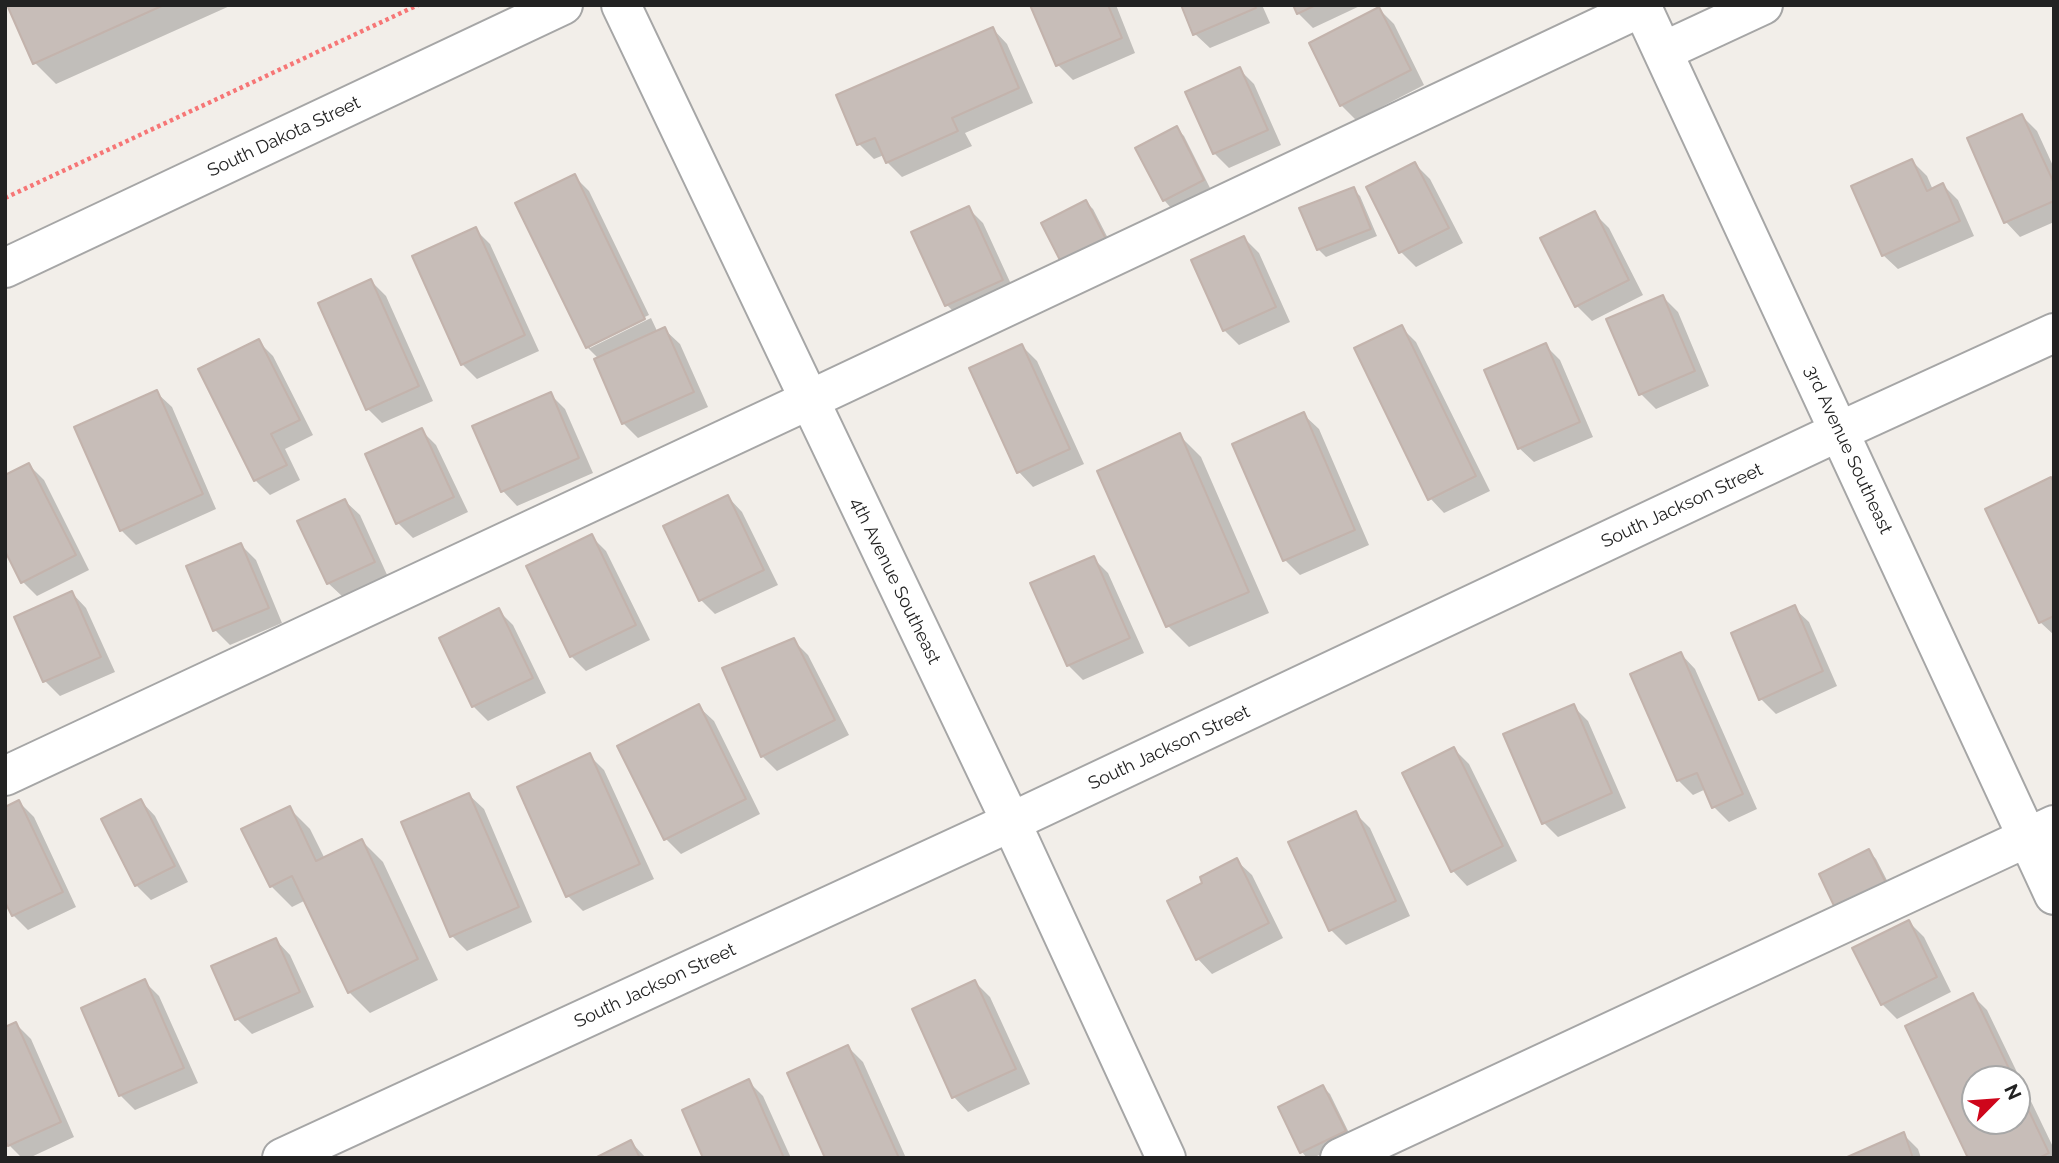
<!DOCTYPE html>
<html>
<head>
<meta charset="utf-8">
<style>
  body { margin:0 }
  #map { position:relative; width:2059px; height:1163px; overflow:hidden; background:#f2eee9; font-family:Raleway,sans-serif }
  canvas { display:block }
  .frame { position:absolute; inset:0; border:7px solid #222; pointer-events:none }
  .north { position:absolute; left:1961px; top:1065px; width:70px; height:70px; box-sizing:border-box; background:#fff; border:2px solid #a7a7a7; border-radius:50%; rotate:65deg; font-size:19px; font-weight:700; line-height:28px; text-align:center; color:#222 }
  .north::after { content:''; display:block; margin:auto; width:24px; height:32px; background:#ce061b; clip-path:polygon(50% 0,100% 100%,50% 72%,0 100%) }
</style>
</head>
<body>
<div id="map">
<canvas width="2059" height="1163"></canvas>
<div class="frame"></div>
<div class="north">N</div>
</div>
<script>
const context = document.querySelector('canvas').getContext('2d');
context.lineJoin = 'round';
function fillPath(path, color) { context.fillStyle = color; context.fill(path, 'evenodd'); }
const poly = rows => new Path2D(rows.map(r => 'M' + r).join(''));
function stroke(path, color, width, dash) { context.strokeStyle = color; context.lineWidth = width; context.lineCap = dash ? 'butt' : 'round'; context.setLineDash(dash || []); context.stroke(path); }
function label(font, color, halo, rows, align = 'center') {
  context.font = font + ' Raleway,sans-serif'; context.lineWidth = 5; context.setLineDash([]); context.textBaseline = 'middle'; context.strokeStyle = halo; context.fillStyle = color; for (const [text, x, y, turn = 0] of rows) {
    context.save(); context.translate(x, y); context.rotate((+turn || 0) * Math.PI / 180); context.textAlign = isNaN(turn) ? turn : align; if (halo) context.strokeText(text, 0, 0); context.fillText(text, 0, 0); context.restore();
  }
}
fillPath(poly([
  [9,5,232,5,56,84,35,63],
  [1032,5,1116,5,1135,53,1073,80,1058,65],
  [1183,5,1262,5,1270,23,1210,48,1195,34],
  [1295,5,1362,5,1313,28,1298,13],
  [1379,9,1394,24,1424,85,1356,120,1341,105],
  [993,29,1007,44,1033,103,965,133,972,146,902,177,887,162,884,155,874,159,859,144,838,96],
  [1239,69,1254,84,1281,145,1229,168,1214,153],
  [2022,116,2037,131,2054,168,2054,222,2020,237,2006,222],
  [1176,128,1184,136,1210,188,1171,208,1164,200],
  [1912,161,1927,176,1933,190,1943,185,1958,200,1974,236,1898,269,1883,255],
  [1415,164,1430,179,1463,243,1416,267,1401,252],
  [574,176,589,191,649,315,590,344,590,348,651,318,658,333,665,330,680,344,708,407,638,438,623,423,599,359,587,347],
  [1353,189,1360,196,1377,236,1326,257,1318,249],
  [1086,202,1093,209,1115,252,1073,274],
  [968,208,983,223,1016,295,962,320,947,305,913,233],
  [1594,213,1609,228,1643,295,1592,321,1577,306,1543,239],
  [475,229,490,244,539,351,477,379,462,364],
  [1244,238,1259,253,1290,322,1239,345,1224,330],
  [371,281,386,296,433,401,382,423,368,409],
  [1663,297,1678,312,1709,386,1656,409,1641,394],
  [1401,327,1416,342,1490,491,1444,513,1430,498],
  [258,341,273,356,313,435,285,449,300,480,270,495,255,480],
  [1545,345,1560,360,1593,437,1534,462,1519,448],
  [1022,346,1037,361,1084,464,1033,487,1019,472],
  [157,393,172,407,216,509,136,545,121,530],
  [550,394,565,409,593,473,517,506,503,491,474,427],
  [1304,415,1319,429,1369,545,1300,575,1285,560,1234,445],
  [421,430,436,445,468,512,413,538,398,523,367,454],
  [1180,436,1201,457,1269,613,1189,647,1168,626],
  [29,465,44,480,89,570,37,596,23,582],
  [2054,482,2054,635,2040,622],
  [728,497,742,512,778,585,715,614,701,600],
  [345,501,360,515,388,577,343,597,328,583],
  [591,536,606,551,650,640,586,671,571,656],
  [241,545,256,560,282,623,230,645,215,630],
  [1093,558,1108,573,1144,653,1083,680,1068,665],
  [72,593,86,608,115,672,60,696,45,681,16,618],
  [1794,608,1809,622,1837,686,1776,714,1761,699],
  [499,611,513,625,546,693,488,721,473,706],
  [793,640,808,655,849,735,777,771,762,756],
  [1681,654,1695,669,1757,809,1729,822,1714,807,1706,789,1693,795,1678,780],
  [1573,706,1588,721,1626,808,1558,837,1544,823],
  [699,707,714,721,760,814,681,854,666,839],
  [1454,749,1469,764,1517,861,1467,886,1453,871],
  [589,755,604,770,654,879,583,911,568,896],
  [469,795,484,809,532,922,467,951,452,936],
  [141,801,155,816,188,882,151,900,136,885],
  [19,802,34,817,76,907,28,930,13,915],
  [289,808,310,829,325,859,362,841,383,862,438,980,370,1013,349,992,306,900,292,907,271,886],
  [1355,813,1370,828,1410,916,1346,945,1331,930,1291,842],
  [1869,851,1876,859,1893,892,1838,909],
  [1237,861,1252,875,1283,938,1212,974,1198,959,1169,902,1205,884],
  [1909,922,1924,937,1951,992,1897,1019,1882,1004],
  [276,940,290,955,314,1007,252,1034,237,1019,213,967],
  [144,981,159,996,198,1083,135,1110,120,1095],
  [975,982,990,997,1030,1084,968,1112,954,1097],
  [1972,995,1987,1010,2054,1149,2054,1158,1970,1158],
  [1975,1079,2017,1079,2017,1121,1975,1121],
  [16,1024,31,1039,74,1137,29,1158,22,1158,9,1145],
  [848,1047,863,1062,906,1158,827,1158],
  [748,1081,763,1096,791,1158,705,1158],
  [1323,1087,1330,1094,1352,1139,1313,1158,1307,1158,1302,1152,1280,1108],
  [1903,1134,1918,1149,1921,1158,1849,1158],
  [631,1142,646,1158,599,1158]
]), '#0003');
const building = poly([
  [7,5,164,5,33,64,7,5],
  [1030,5,1108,5,1122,38,1056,66,1030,5],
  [1181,5,1255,5,1256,8,1193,35,1181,5],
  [1293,5,1316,5,1297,14,1293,5],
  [1379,7,1411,70,1340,106,1309,43,1379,7],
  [993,27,1019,88,952,118,958,131,886,163,875,138,857,145,836,95,993,27],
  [1240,67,1268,130,1213,154,1185,92,1240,67],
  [2022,114,2054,183,2054,201,2004,223,1967,138,2022,114],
  [1177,126,1204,180,1163,201,1135,148,1177,126],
  [1912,159,1927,191,1943,183,1960,221,1882,256,1851,186,1912,159],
  [1415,162,1449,228,1399,253,1366,187,1415,162],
  [575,174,645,319,586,348,515,203,575,174],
  [1354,187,1371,229,1317,250,1299,208,1354,187],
  [1086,200,1109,245,1064,268,1041,223,1086,200],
  [969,206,1003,280,945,306,911,232,969,206],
  [1595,211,1629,280,1575,307,1540,238,1595,211],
  [476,227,525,335,461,365,412,256,476,227],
  [1244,236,1276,307,1223,331,1191,260,1244,236],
  [371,279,419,386,366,410,318,303,371,279],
  [1663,295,1695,371,1639,395,1606,319,1663,295],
  [1402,325,1476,476,1428,500,1354,348,1402,325],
  [665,327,694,392,622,424,594,359,665,327],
  [259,339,300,420,271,434,287,465,254,481,198,369,259,339],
  [1546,343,1580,422,1518,449,1484,370,1546,343],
  [1022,344,1070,449,1017,473,969,368,1022,344],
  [157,390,203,494,120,531,74,427,157,390],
  [551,392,579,458,501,492,472,426,551,392],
  [1304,412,1355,530,1283,561,1232,444,1304,412],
  [422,428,454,497,396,524,365,454,422,428],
  [1180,433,1249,592,1166,627,1097,471,1180,433],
  [29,463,76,555,21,583,5,551,5,475,29,463],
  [2051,477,2054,482,2054,616,2039,623,1985,509,2051,477],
  [728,495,764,570,699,601,663,526,728,495],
  [345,499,375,562,327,584,297,521,345,499],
  [592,534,636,625,570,657,526,566,592,534],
  [241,543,269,608,213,631,186,566,241,543],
  [1094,556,1130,638,1067,666,1030,583,1094,556],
  [72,591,101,657,43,682,14,617,72,591],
  [1795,605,1823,671,1759,700,1731,633,1795,605],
  [499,608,533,678,472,707,439,638,499,608],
  [794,638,835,720,761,757,722,668,794,638],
  [1681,652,1743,794,1712,808,1697,773,1677,781,1630,674,1681,652],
  [699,704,746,799,664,840,617,746,699,704],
  [1574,704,1612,793,1542,824,1503,734,1574,704],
  [1454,747,1503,846,1451,872,1402,773,1454,747],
  [590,753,640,864,566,897,517,787,590,753],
  [469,793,519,907,450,937,401,822,469,793],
  [141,799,175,866,135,886,101,819,141,799],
  [19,800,63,892,12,916,5,902,5,807,19,800],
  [290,806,316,861,362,839,418,959,348,993,292,876,270,887,241,829,290,806],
  [1356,811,1396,901,1329,931,1288,842,1356,811],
  [1869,849,1887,885,1836,910,1819,874,1869,849],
  [1237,858,1269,923,1196,960,1167,901,1202,883,1200,877,1237,858],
  [1909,920,1937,977,1881,1005,1852,948,1909,920],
  [276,938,300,992,235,1020,211,966,276,938],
  [145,979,184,1068,119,1096,81,1008,145,979],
  [975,980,1016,1069,952,1098,912,1009,975,980],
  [1973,993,2014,1079,1975,1079,1975,1121,2017,1121,2017,1086,2049,1153,2039,1158,1968,1158,1905,1026,1973,993],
  [16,1022,61,1122,8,1146,5,1140,5,1027,16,1022],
  [848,1045,899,1158,825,1158,787,1073,848,1045],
  [749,1079,784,1158,703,1158,682,1110,749,1079],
  [1323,1085,1346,1131,1300,1153,1278,1107,1323,1085],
  [1904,1132,1913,1158,1845,1158,1904,1132],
  [631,1140,640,1158,595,1158,631,1140]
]);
fillPath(building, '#c7bdb8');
stroke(building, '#c3b3ac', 2);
const minor = poly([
  [621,5,1011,822,1166,1158],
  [1641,5,2054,895],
  [1664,51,1763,5],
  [5,268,563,5],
  [5,776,809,400,1642,7],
  [282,1158,1011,822,1840,431,2054,333],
  [1340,1158,2054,825]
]);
stroke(minor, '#a6a6a6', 42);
stroke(poly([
  [5,198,418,5]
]), '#f67676', 4.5, [3.5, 3.5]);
stroke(minor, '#fff', 38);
label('18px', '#222', '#fff', [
  ["South Dakota Street",284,137,-25],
  ["3rd Avenue Southeast",1848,450,65],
  ["South Jackson Street",1682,506,-25],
  ["4th Avenue Southeast",895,581,64],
  ["South Jackson Street",1169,748,-25],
  ["South Jackson Street",655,986,-25]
]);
</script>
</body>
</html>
